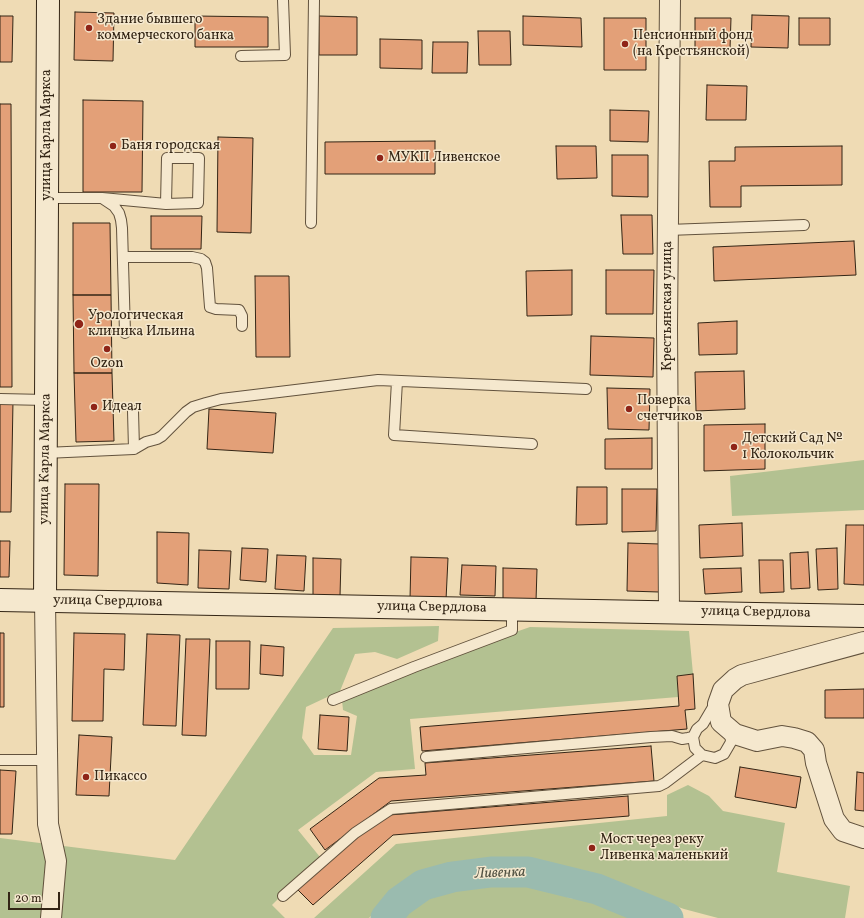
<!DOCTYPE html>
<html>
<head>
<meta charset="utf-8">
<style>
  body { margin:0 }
  #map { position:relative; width:864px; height:918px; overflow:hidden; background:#efdbb4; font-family:Vollkorn,serif }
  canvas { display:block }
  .scale { position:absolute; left:8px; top:892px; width:52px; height:18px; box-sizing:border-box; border:2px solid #332515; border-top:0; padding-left:5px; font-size:12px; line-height:14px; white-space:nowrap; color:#332515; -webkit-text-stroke:3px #f5e8ce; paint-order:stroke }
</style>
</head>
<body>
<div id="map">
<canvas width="864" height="918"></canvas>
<div class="scale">20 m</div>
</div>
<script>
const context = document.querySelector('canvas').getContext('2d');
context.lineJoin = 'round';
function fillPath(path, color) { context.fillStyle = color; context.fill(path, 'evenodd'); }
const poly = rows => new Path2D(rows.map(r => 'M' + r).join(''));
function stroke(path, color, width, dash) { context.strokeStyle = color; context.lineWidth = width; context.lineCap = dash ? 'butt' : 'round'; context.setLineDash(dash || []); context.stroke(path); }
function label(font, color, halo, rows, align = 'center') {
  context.font = font + ' Vollkorn,serif'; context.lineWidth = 3; context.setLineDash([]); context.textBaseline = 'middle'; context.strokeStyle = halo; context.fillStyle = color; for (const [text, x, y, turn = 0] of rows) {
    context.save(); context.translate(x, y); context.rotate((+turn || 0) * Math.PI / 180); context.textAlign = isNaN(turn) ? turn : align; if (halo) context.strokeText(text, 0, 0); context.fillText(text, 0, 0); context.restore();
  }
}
fillPath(poly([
  [864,460,864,510,732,516,730,476],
  [439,626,438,641,397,659,375,652,355,654,340,691,306,707,302,738,314,755,351,755,357,716,343,710,342,700,447,656,530,627,689,631,693,674,677,676,678,697,410,719,415,769,376,772,298,830,320,857,272,905,285,918,0,918,0,838,175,860,333,628],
  [688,785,709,796,723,811,785,823,777,872,850,886,845,918,718,918,684,909,578,872,538,865,499,861,450,866,404,881,369,918,314,918,396,844,667,816,667,795],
  [516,883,553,889,569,898,585,900,636,918,399,918,411,906,441,894,474,886]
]), '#b3c191');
stroke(poly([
  [386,918,399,902,423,885,452,877,491,872,528,872,597,889,668,918]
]), '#9abbaf', 31);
const building = poly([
  [75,12,114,13,113,61,74,60,75,12],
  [752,15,789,16,788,48,751,47,752,15],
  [0,16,13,16,12,62,0,62,0,16],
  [195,16,268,17,268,47,195,47,195,16],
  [319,16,357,17,357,55,319,55,319,16],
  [523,16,581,18,582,47,523,45,523,16],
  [604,18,646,18,646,70,604,70,604,18],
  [695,18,731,18,730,49,695,49,695,18],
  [799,18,830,18,830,45,799,45,799,18],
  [478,31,510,31,511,65,479,65,478,31],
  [380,39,422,40,422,69,380,68,380,39],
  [433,42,468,42,467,73,432,73,433,42],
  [707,85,747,86,746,120,706,120,707,85],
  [83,100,143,101,142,192,83,192,83,100],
  [0,104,11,104,12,387,0,387,0,104],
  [610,110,649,111,648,142,610,141,610,110],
  [218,137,253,138,251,233,217,232,218,137],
  [435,141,435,174,325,174,325,142,435,141],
  [556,146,596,146,597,178,557,179,556,146],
  [842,146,842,185,741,186,741,207,710,207,709,161,735,161,735,147,842,146],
  [612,155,648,155,648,197,612,196,612,155],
  [621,215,652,215,653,254,623,254,621,215],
  [151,216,202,216,201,249,151,249,151,216],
  [73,223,110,223,111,295,73,295,73,223],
  [854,241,856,275,714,281,713,247,854,241],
  [572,270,572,315,527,316,526,271,572,270],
  [606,270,654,270,653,314,606,314,606,270],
  [255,276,289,276,290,357,256,357,255,276],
  [73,295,111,295,112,373,74,373,73,295],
  [737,321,737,354,699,355,698,323,737,321],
  [591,336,654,338,653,377,590,375,591,336],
  [744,371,745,409,696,411,695,372,744,371],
  [74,373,112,373,114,441,76,442,74,373],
  [607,388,650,389,649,430,608,429,607,388],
  [0,400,13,401,11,512,0,512,0,400],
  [209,409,276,413,273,453,207,449,209,409],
  [765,424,765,469,704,471,704,425,765,424],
  [652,438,652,469,605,469,605,439,652,438],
  [65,484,99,484,98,576,64,575,65,484],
  [577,487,607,487,607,524,576,525,577,487],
  [622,489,657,489,656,531,622,532,622,489],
  [742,523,743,556,700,558,699,525,742,523],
  [846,525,864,525,864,585,844,584,846,525],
  [157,532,189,533,188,585,157,583,157,532],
  [0,541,10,541,9,577,0,577,0,541],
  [628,543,660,544,659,592,627,591,628,543],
  [242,548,268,549,266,582,240,580,242,548],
  [837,548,838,589,818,590,816,549,837,548],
  [199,550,231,551,229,589,198,588,199,550],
  [808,552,810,588,791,589,790,553,808,552],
  [277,555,306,556,304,591,275,589,277,555],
  [411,557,448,558,446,600,410,599,411,557],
  [313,558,341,559,340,596,313,595,313,558],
  [759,560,783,560,784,592,760,593,759,560],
  [462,565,496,566,495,596,460,595,462,565],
  [503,568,537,569,536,601,503,600,503,568],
  [741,568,742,592,705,594,703,569,741,568],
  [0,633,4,633,4,707,0,707,0,633],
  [74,633,125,634,124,670,104,669,103,721,72,721,74,633],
  [147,634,180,635,176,726,143,725,147,634],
  [186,639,210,639,206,736,182,735,186,639],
  [216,641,250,641,249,689,216,689,216,641],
  [261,645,284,647,283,676,260,674,261,645],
  [693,674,695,709,685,710,687,729,422,751,420,727,679,706,677,676,693,674],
  [864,689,864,718,825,718,825,690,864,689],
  [320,715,349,717,347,751,318,749,320,715],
  [79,735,112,737,109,796,76,795,79,735],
  [651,746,654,781,391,801,325,850,310,829,379,778,426,775,425,763,651,746],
  [740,767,801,777,796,808,735,797,740,767],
  [0,770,16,771,12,834,0,834,0,770],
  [857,772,864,773,864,811,855,810,857,772],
  [628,796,629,816,393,835,313,905,297,889,356,837,389,815,628,796]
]);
fillPath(building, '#e3a078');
stroke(building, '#332515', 1);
const lane = poly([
  [241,56,285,55,283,0],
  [47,198,102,198,114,206,119,213,121,220,122,228,125,333],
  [102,198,166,204,198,203,199,158,167,158,166,204],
  [311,223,314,0],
  [668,230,804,225],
  [123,257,192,257,201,259,205,262,207,268,210,307,216,309,239,310,242,316,242,326],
  [397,381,394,435,532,444],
  [0,399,46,400],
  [133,411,134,449],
  [45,453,134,449,146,442,157,439,162,436,186,412,193,407,206,403,221,399,312,388,378,380,586,389],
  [333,700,414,667,512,630,512,609],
  [693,737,695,748,702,755],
  [426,757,651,737,672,736,682,739,688,738,693,737,697,729,703,724,716,702],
  [0,760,47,760],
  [283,896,355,833,391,809,659,786,665,783,702,755,715,758,724,754,731,742,730,731]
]);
const street = poly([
  [45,601,48,824,56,861,51,918],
  [669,611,667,327,670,0],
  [864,642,742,675,735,679,723,690,718,704,721,722,735,734,757,741,782,736,794,738,807,742,814,750,816,763,834,819,843,831,864,838]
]);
const secondary = poly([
  [0,600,864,616],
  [45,601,48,0]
]);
stroke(lane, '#62523d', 12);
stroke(street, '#62523d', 22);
stroke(secondary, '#332515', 24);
stroke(lane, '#f5e8ce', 10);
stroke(street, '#f5e8ce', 20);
stroke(secondary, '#f5e8ce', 22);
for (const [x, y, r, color] of [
  [89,28,4,"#8f2418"],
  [625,44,4,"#8f2418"],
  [113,146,4,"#8f2418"],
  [380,158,4,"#8f2418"],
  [79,324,5,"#8f2418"],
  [107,349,4,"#8f2418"],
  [94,407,4,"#8f2418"],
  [629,409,4,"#8f2418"],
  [734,447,4,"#8f2418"],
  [86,777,4,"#8f2418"],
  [592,848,4,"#8f2418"]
]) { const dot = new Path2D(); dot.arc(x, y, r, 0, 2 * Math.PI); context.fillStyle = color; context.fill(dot); stroke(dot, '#f5e8ce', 1.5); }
label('14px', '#332515', '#f5e8ce', [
  ["Здание бывшего",97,20],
  ["коммерческого банка",97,36],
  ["Пенсионный фонд",633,36],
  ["(на Крестьянской)",633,52],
  ["Баня городская",121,146],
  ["МУКП Ливенское",388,158],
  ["Урологическая",88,316],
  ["клиника Ильина",88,332],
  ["Ozon",107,364,"center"],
  ["Поверка",637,401],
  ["счетчиков",637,417],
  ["Идеал",102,407],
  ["Детский Сад №",742,439],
  ["1 Колокольчик",742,455],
  ["Пикассо",94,777],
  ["Мост через реку",600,840],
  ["Ливенка маленький",600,856]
], 'left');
label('14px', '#332515', '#f5e8ce', [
  ["улица Карла Маркса",47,135,-90],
  ["Крестьянская улица",668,306,-90],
  ["улица Карла Маркса",46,459,-89],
  ["улица Свердлова",108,602,1],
  ["улица Свердлова",432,608,1],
  ["улица Свердлова",756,613,1]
]);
label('italic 15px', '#525243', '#f5e8ce', [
  ["Ливенка",500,874,-2]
]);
</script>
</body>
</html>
